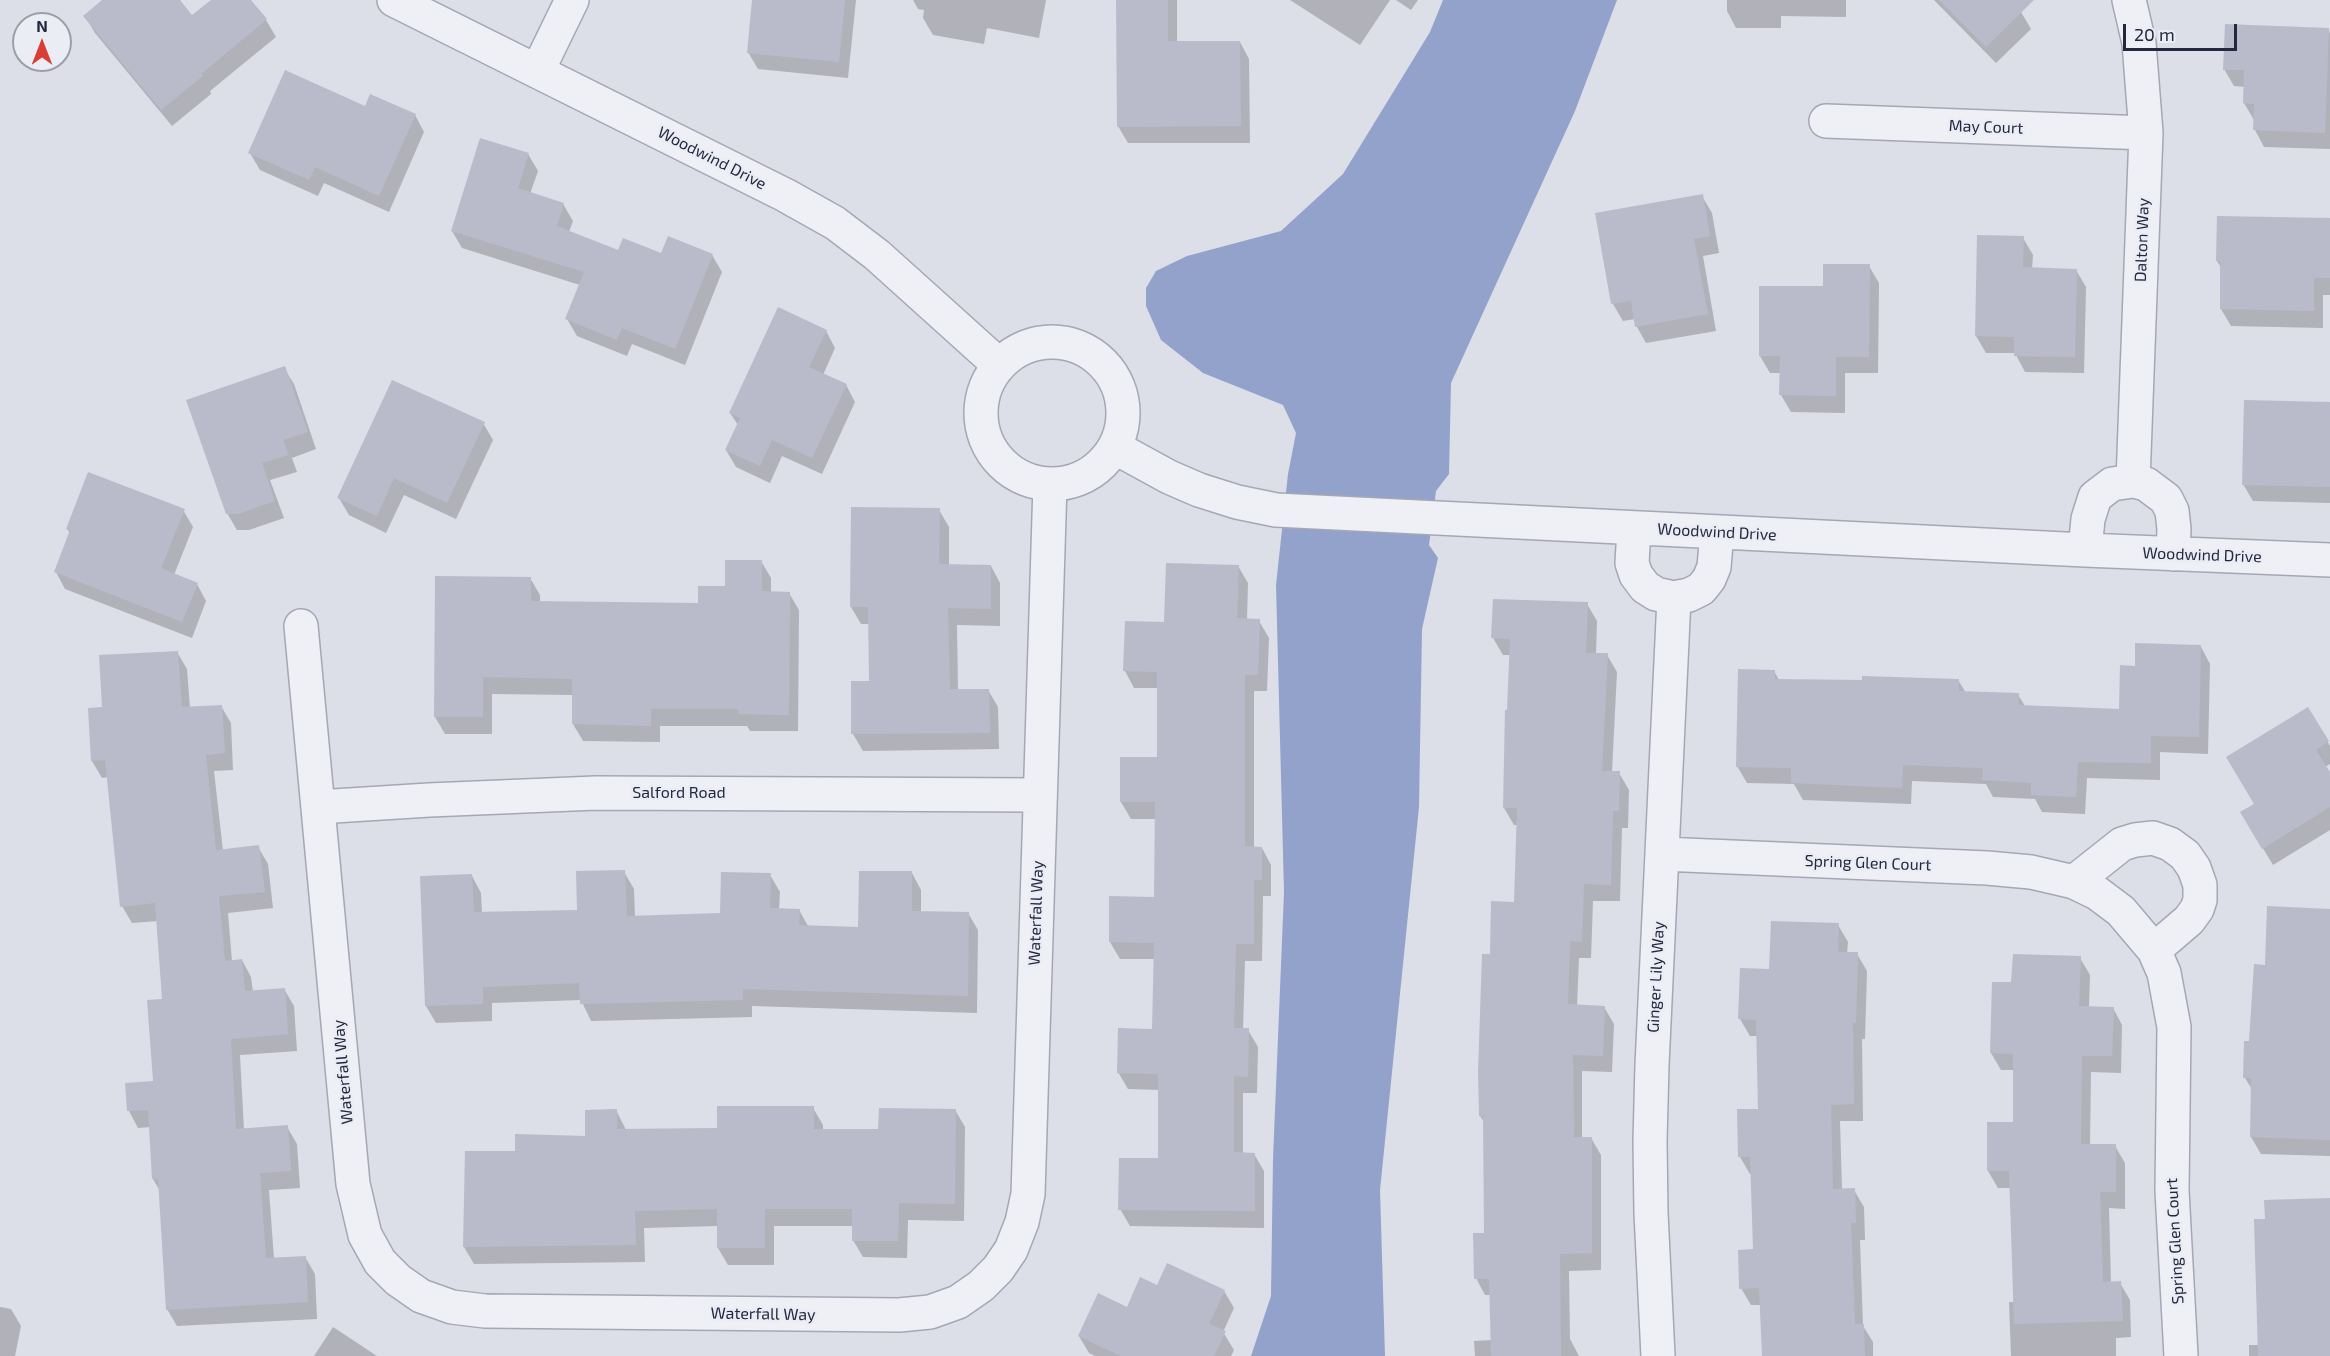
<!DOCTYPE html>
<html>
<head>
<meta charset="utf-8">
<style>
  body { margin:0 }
  #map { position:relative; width:2330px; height:1356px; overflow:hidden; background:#dcdee8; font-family:"Exo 2",sans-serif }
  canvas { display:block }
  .north { position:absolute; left:12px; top:12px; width:60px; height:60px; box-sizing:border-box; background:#ebedf5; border:2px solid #9b9eac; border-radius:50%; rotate:0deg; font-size:16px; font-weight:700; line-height:24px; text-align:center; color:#24283f }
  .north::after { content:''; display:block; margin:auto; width:21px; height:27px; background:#d93f34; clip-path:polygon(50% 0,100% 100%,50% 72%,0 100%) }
  .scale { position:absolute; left:2123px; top:24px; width:114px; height:27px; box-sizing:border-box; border:3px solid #24283f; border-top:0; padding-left:8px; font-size:18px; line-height:21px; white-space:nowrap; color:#24283f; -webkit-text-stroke:4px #ebedf5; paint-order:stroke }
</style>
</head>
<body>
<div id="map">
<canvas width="2330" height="1356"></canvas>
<div class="north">N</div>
<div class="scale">20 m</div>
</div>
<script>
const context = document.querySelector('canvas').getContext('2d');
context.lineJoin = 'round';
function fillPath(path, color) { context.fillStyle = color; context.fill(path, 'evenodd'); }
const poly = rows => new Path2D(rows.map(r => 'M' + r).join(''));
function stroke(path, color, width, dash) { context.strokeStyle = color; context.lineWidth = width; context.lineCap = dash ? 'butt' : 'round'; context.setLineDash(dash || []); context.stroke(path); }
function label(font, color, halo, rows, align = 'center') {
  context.font = font + ' "Exo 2",sans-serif'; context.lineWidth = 5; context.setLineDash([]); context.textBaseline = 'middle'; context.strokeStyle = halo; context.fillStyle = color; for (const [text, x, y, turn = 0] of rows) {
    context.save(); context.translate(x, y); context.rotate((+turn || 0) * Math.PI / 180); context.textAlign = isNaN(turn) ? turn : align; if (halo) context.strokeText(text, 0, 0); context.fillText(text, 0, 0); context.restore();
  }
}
fillPath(poly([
  [1443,0,1617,0,1575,111,1451,383,1449,474,1436,491,1429,545,1438,558,1422,629,1419,807,1380,1190,1385,1356,1251,1356,1271,1296,1273,1159,1284,892,1276,585,1288,474,1296,433,1283,405,1203,373,1161,340,1146,306,1146,288,1156,271,1187,256,1281,231,1343,174,1430,32]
]), '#93a2cb');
fillPath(poly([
  [105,0,178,0,192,17,213,0,249,0,266,20,276,37,210,91,211,94,172,126,95,33,85,16],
  [753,0,856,0,848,78,758,69,748,52],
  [913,0,1046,0,1039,38,987,28,984,44,933,35,923,18,924,10,918,9],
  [1118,0,1177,0,1177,43,1240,42,1249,59,1250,143,1128,143,1118,126],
  [1290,0,1390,0,1360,45],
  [1396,0,1418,0,1411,10],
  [1727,0,1846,0,1846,17,1781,16,1781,28,1736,28,1727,11],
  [1934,0,2025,0,2021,12,2031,29,1996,63],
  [2328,29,2330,33,2330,149,2264,147,2255,130,2254,120,2244,103,2245,87,2234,86,2224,69],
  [365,108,415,115,424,132,389,212,324,183,318,196,260,170,250,153],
  [528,154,538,171,530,194,563,204,573,221,569,232,619,252,712,255,722,272,685,365,632,344,627,356,577,336,567,319,580,285,462,248,452,231],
  [1702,196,1712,213,1719,253,1703,256,1716,331,1646,343,1637,327,1635,319,1623,321,1613,304],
  [2330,219,2330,295,2323,295,2323,328,2231,326,2221,309,2222,269,2217,261],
  [2023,238,2033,255,2032,269,2076,270,2086,287,2084,373,2025,372,2015,353,1986,353,1976,336],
  [1869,266,1879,283,1878,373,1845,373,1845,413,1791,412,1781,395,1781,373,1770,373,1760,356,1825,288],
  [826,331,835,348,823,375,846,385,855,402,822,474,782,456,770,483,736,467,726,450,738,425,730,413],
  [284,368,294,384,316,449,292,458,297,472,270,480,284,518,249,530,237,530,227,513],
  [2330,403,2330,503,2253,501,2243,484],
  [483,423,493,440,456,519,404,495,386,533,349,515,339,498],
  [183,510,193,527,174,575,197,584,206,601,192,638,65,589,56,572,70,534,67,528],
  [939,510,949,527,949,566,991,566,1000,583,1000,626,957,625,958,691,988,690,998,707,999,749,863,751,853,734,852,683,870,683,870,624,861,624,851,607],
  [761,561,771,578,771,593,789,593,799,610,798,731,750,731,747,726,660,726,660,742,583,741,573,724,574,695,492,694,492,734,445,734,435,717,530,578,540,595,540,602,700,605],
  [1238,566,1248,583,1247,620,1259,621,1269,638,1267,691,1254,691,1254,848,1262,848,1271,865,1271,896,1263,896,1262,961,1245,961,1243,1030,1248,1030,1258,1047,1257,1093,1243,1093,1243,1154,1254,1154,1264,1171,1264,1228,1130,1226,1120,1209,1159,1160,1160,1090,1128,1089,1118,1072,1154,1031,1155,959,1120,959,1110,942,1156,898,1156,819,1131,819,1121,802,1159,759,1159,688,1134,688,1125,671,1166,623],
  [1587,604,1597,621,1596,654,1607,655,1617,672,1612,772,1619,773,1629,790,1628,828,1622,828,1620,901,1593,901,1591,958,1579,958,1577,1006,1604,1007,1614,1024,1612,1072,1582,1071,1582,1138,1591,1138,1601,1155,1601,1270,1569,1271,1570,1339,1579,1356,1475,1356,1474,1341,1492,1340,1491,1295,1485,1295,1476,1278,1486,1234,1485,1123,1480,1116,1491,955,1516,903,1518,825,1514,825,1504,808,1511,655,1503,655,1493,638],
  [2201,647,2210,664,2208,754,2160,752,2160,780,2087,778,2085,814,2042,812,2035,799,1993,797,1986,784,1912,781,1911,804,1803,800,1794,784,1747,783,1737,766,1774,671,1779,680,1958,680,1966,693,2018,695,2025,706,2120,710,2136,668],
  [177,652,187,669,190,708,221,706,231,723,233,770,214,771,223,851,258,847,268,864,273,908,228,913,232,961,242,960,251,977,253,992,284,989,294,1006,297,1051,240,1055,244,1130,287,1127,297,1144,300,1188,269,1190,274,1259,305,1257,315,1274,317,1319,177,1326,167,1309,160,1191,153,1179,150,1127,138,1128,129,1111,127,1084,154,1083,164,1000,158,921,132,923,122,906,108,777,102,778,92,761,103,709],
  [2308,709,2330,746,2330,764,2325,767,2330,775,2330,830,2273,865,2252,830,2256,805],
  [624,872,634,889,635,918,721,915,770,875,780,892,779,910,799,910,808,926,860,929,912,873,921,890,921,912,968,913,978,930,977,1013,752,1006,752,1017,591,1021,581,1000,492,1003,492,1021,436,1023,426,1006,472,876,481,893,482,913,578,911],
  [2330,911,2330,1156,2261,1154,2251,1137,2253,1091,2245,1078,2266,967],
  [1838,925,1848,942,1847,954,1857,954,1867,971,1865,1039,1862,1039,1863,1121,1840,1121,1842,1190,1854,1190,1864,1207,1865,1240,1860,1240,1863,1326,1873,1342,1873,1356,1764,1356,1761,1305,1751,1305,1741,1288,1755,1250,1752,1174,1750,1174,1740,1157,1760,1110,1758,1036,1750,1036,1740,1019,1771,970],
  [2080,958,2090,975,2089,1008,2113,1008,2122,1025,2121,1073,2091,1072,2090,1145,2115,1146,2125,1163,2125,1209,2109,1208,2111,1283,2120,1283,2130,1300,2131,1337,2116,1338,2116,1356,2011,1356,2009,1302,2015,1302,2011,1188,1998,1188,1988,1171,2015,1124,2015,1070,2001,1070,1991,1053,2013,983],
  [813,1108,823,1125,823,1130,880,1130,955,1110,965,1127,964,1221,908,1220,907,1258,863,1257,853,1240,854,1226,774,1226,774,1265,728,1265,718,1248,718,1226,644,1228,645,1262,474,1264,464,1247,516,1153,586,1137,616,1110,626,1130,718,1129],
  [2330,1200,2330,1356,2249,1356,2249,1345,2259,1345,2266,1221],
  [1157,1287,1224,1291,1234,1308,1223,1332,1234,1350,1231,1356,1095,1356,1089,1353,1079,1336,1127,1309],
  [0,1307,11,1309,21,1326,15,1356,0,1356],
  [333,1327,377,1356,314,1356]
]), '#0003');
fillPath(poly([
  [102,0,180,0,192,15,211,0,251,0,267,19,201,74,203,76,161,110,83,16],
  [752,0,845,0,839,62,747,53],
  [1116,0,1168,0,1168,41,1240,41,1241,126,1117,127],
  [1939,0,2034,0,1986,47],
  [2225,24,2329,28,2325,133,2253,130,2254,104,2243,103,2244,70,2223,70],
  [285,70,365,106,370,94,416,114,379,196,315,167,309,180,248,153],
  [480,138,529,153,518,188,564,203,557,226,618,250,623,238,661,253,668,236,713,254,675,349,622,328,617,340,565,319,584,272,451,231],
  [1703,194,1710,236,1694,239,1708,314,1635,327,1631,301,1611,304,1595,213],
  [2217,216,2330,218,2330,278,2314,278,2314,311,2220,309,2220,261,2216,261],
  [1977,235,2024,236,2023,267,2077,269,2075,357,2014,356,2014,337,1975,336],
  [1823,264,1870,264,1869,357,1836,357,1836,396,1779,395,1780,356,1759,356,1759,286,1823,286],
  [778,307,827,330,809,367,847,384,812,458,772,440,760,466,725,450,740,418,729,413],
  [285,366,308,432,283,440,289,455,262,463,275,501,238,514,226,514,186,400],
  [392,380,485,422,447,503,394,478,377,516,337,498],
  [2244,400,2330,402,2330,487,2242,485],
  [88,472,185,509,161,568,198,583,182,622,54,572,70,530,66,529],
  [851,507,940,508,939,564,991,565,991,609,948,608,950,689,989,689,990,733,851,734,851,681,869,681,868,607,850,607],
  [725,560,762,560,762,591,790,592,789,715,738,714,738,709,651,709,651,726,572,724,572,679,483,677,483,717,434,717,435,576,531,577,531,601,698,603,698,586,725,586],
  [1166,563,1239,565,1237,618,1260,619,1258,675,1245,675,1245,846,1262,847,1262,880,1254,880,1254,944,1236,944,1234,1028,1249,1028,1248,1077,1234,1076,1234,1152,1255,1153,1255,1211,1118,1210,1119,1158,1158,1158,1158,1074,1117,1073,1118,1028,1152,1029,1154,943,1109,942,1109,896,1154,897,1155,802,1120,802,1120,757,1157,757,1157,672,1123,671,1125,621,1164,622],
  [1493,599,1588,602,1586,653,1608,653,1602,771,1620,771,1619,811,1613,811,1611,885,1584,884,1582,942,1570,941,1568,1004,1605,1006,1603,1056,1573,1055,1574,1137,1592,1137,1592,1253,1560,1254,1561,1356,1491,1356,1489,1279,1474,1279,1473,1233,1484,1233,1483,1116,1479,1116,1478,1072,1482,954,1490,954,1491,901,1514,902,1517,808,1503,808,1505,710,1507,710,1510,639,1491,638],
  [2135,643,2201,645,2199,737,2151,736,2151,763,2078,762,2076,797,2031,795,2031,783,1982,780,1983,768,1903,765,1902,788,1791,783,1791,768,1736,767,1738,669,1775,670,1775,679,1862,680,1862,676,1959,679,1959,691,2019,693,2019,705,2119,709,2120,665,2135,666],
  [178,651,182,707,222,705,225,753,206,755,216,850,259,845,265,892,219,896,225,961,242,959,245,991,285,988,288,1034,231,1039,236,1129,288,1125,291,1171,260,1173,266,1258,306,1256,308,1302,166,1310,158,1179,152,1179,148,1110,127,1111,125,1083,153,1081,147,1000,162,999,155,903,120,907,105,760,91,761,88,708,102,707,99,655],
  [2308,707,2329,741,2316,750,2330,772,2330,807,2262,849,2240,812,2254,804,2226,757],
  [625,870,627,916,720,913,721,872,771,873,770,908,800,909,799,925,858,927,859,871,912,871,912,911,969,912,968,996,743,989,743,1000,580,1004,579,983,483,987,483,1004,425,1006,420,876,472,874,474,912,577,910,576,871],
  [2267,906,2330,909,2330,1140,2250,1137,2251,1078,2243,1078,2244,1041,2249,1041,2254,964,2265,965],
  [1771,921,1839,923,1838,952,1858,952,1856,1023,1853,1023,1854,1104,1831,1105,1833,1189,1855,1188,1856,1223,1851,1223,1855,1324,1864,1324,1865,1356,1762,1356,1759,1288,1739,1289,1738,1250,1753,1249,1750,1157,1738,1157,1737,1109,1758,1109,1756,1020,1738,1019,1740,968,1769,969],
  [2013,954,2081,956,2079,1006,2114,1007,2112,1056,2082,1056,2081,1144,2116,1144,2116,1192,2100,1192,2103,1282,2121,1281,2123,1321,2014,1324,2009,1171,1987,1171,1987,1122,2013,1122,2013,1054,1990,1053,1992,982,2011,982],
  [717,1106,814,1106,814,1129,878,1129,879,1108,956,1109,955,1204,899,1203,898,1241,852,1241,852,1209,765,1209,765,1248,717,1248,717,1209,635,1211,636,1245,463,1247,465,1151,515,1151,515,1134,585,1136,585,1110,617,1109,617,1129,717,1128],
  [2330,1198,2330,1356,2258,1356,2254,1219,2265,1219,2264,1200],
  [1167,1263,1225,1290,1209,1324,1226,1331,1214,1356,1121,1356,1078,1336,1098,1293,1127,1307,1140,1277,1157,1285]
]), '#b9bbcb');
const minor = poly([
  [394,0,785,195,835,223,877,255,998,364],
  [2129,0,2139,43,2146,133,2133,481],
  [538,70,572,0],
  [1826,121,2146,133],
  '981 413a71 71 0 1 1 142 0a71 71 0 1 1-142 0Z',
  [1116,448,1169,477,1199,490,1237,502,1276,510,2085,550,2330,560],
  [1634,529,1632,563,1636,575,1645,587,1656,594,1674,598,1689,595,1701,589,1709,579,1714,567,1717,532],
  [2085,550,2088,519,2095,497,2112,484,2133,481,2146,484,2166,499,2172,511,2174,529,2173,554],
  [301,626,353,1184,365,1235,380,1262,398,1280,421,1296,452,1307,485,1311,899,1315,930,1312,958,1302,981,1286,998,1269,1011,1250,1022,1222,1028,1194,1050,484],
  [318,807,429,800,596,793,1039,795],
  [1662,854,1987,868,2031,872,2074,882,2097,893,2121,911,2154,950,2164,973,2174,1027,2172,1191,2181,1356],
  [2074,882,2122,844,2135,840,2153,838,2170,844,2185,855,2194,868,2200,885,2200,900,2197,909,2189,920,2154,950],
  [1658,1356,1651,1213,1650,1141,1652,1065,1674,598]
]);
stroke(minor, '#a5a7b5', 36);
stroke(minor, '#eff0f6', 33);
label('16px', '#24283f', '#ebedf5', [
  ["May Court",1986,127,2],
  ["Woodwind Drive",712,158,27],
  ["Dalton Way",2142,240,-88],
  ["Woodwind Drive",1717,532,3],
  ["Woodwind Drive",2202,555,2],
  ["Salford Road",679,793],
  ["Spring Glen Court",1868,863,2],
  ["Waterfall Way",1036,913,-88],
  ["Ginger Lily Way",1656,977,-87],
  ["Waterfall Way",343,1072,-95],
  ["Spring Glen Court",2175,1241,-93],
  ["Waterfall Way",763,1314,1]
]);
</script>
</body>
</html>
